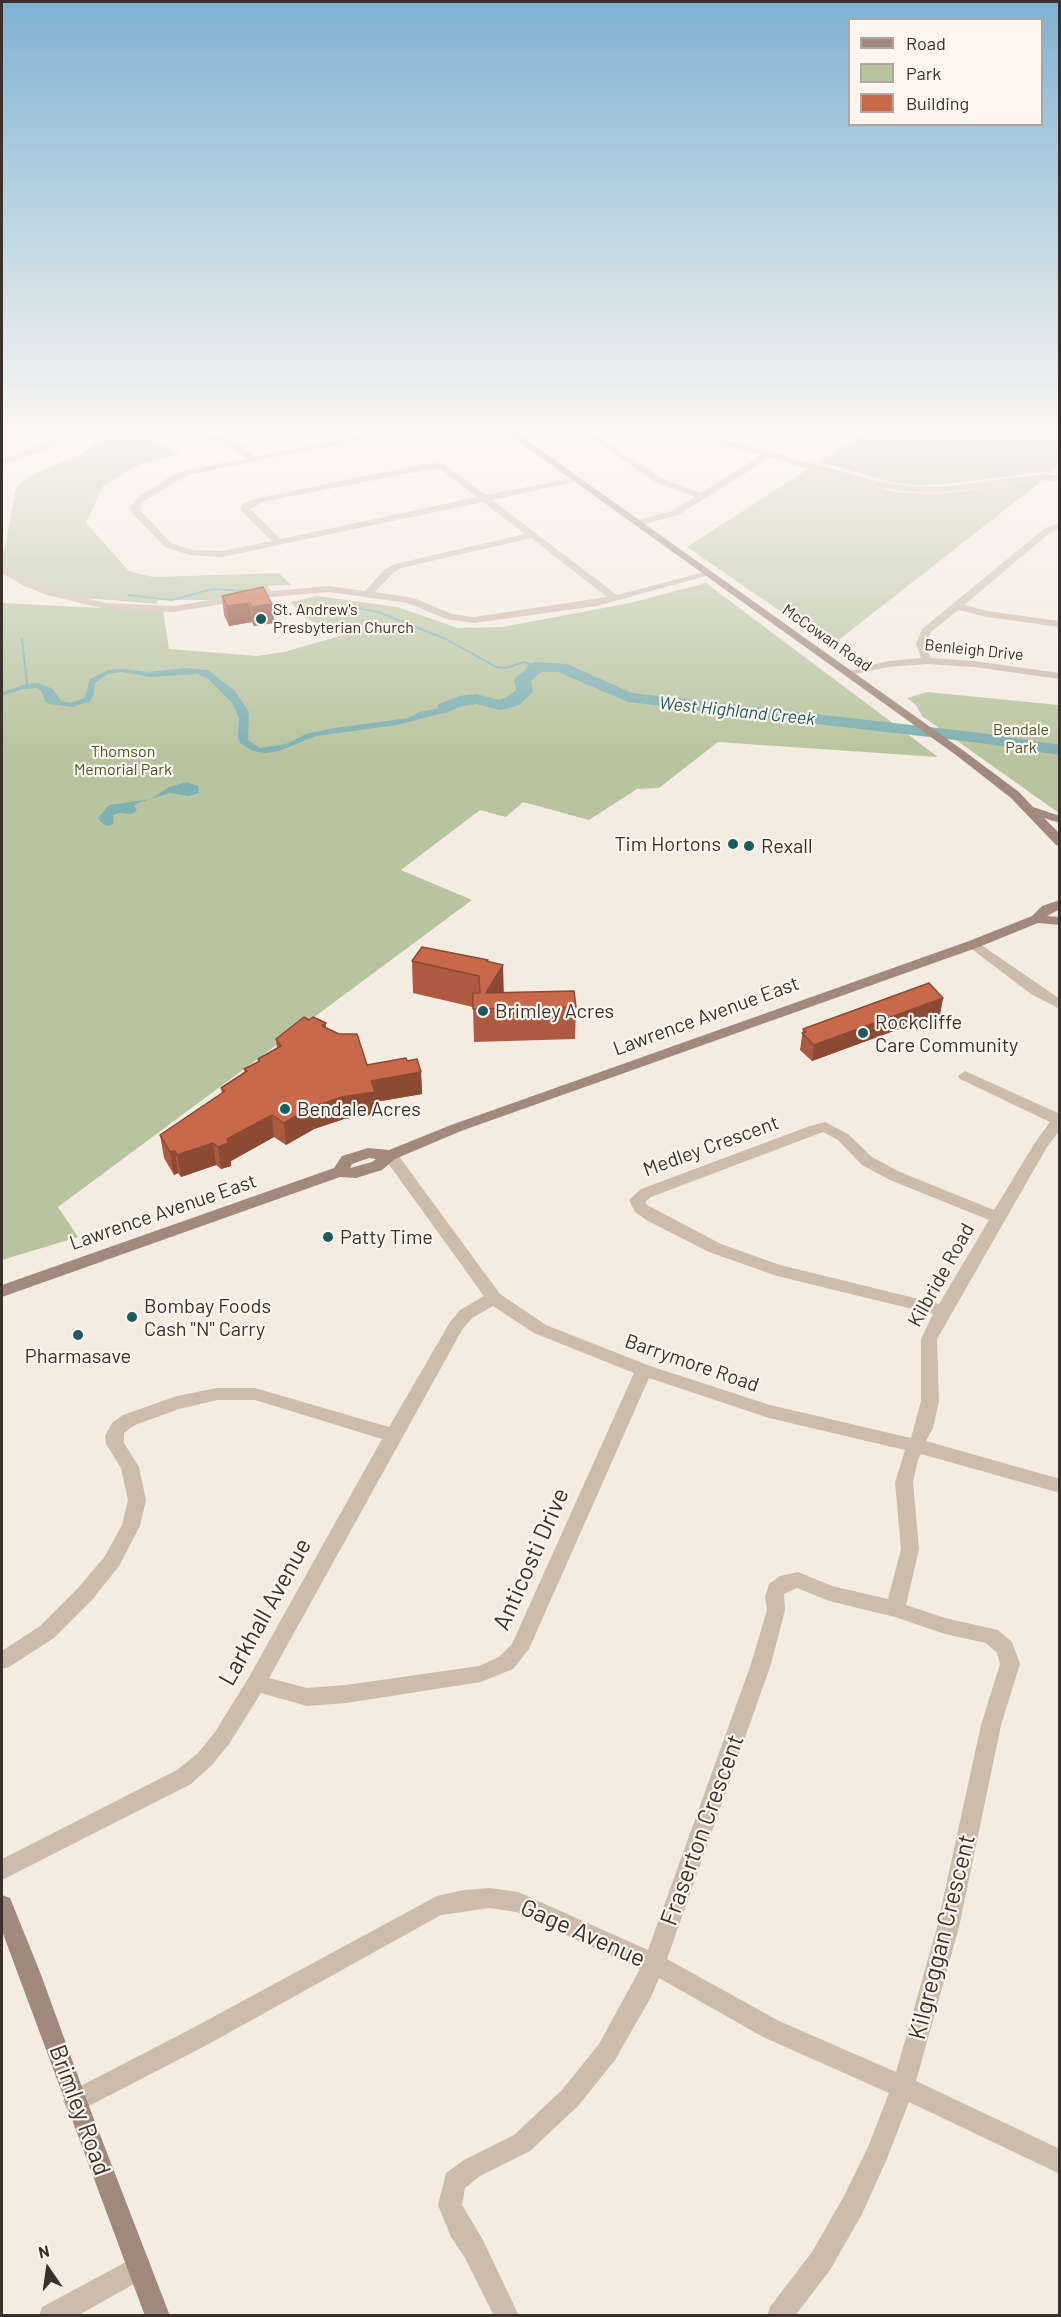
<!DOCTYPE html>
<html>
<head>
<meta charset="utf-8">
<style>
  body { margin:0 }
  #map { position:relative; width:1061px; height:2317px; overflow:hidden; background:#f4ebe1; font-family:Barlow,sans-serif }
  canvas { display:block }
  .frame { position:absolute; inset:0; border:3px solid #3b302b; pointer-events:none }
  .legend { position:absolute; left:848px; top:18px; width:195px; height:108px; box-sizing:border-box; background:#fbf5ee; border:2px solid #aea6a0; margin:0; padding:8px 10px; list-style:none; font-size:18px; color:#3b302b }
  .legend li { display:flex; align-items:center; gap:12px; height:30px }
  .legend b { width:30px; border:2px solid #aea6a0 }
  .north { position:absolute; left:18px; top:2239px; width:60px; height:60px; -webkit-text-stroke:4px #fbf5ee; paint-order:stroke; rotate:347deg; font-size:16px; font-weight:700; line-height:24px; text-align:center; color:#3b302b }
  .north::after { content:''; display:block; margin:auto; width:21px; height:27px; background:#3b302b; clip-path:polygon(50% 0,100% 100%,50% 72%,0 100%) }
</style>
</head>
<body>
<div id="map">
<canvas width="1061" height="2317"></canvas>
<div class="frame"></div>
<ul class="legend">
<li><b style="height:8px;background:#a18a7d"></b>Road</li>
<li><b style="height:16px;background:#b8c4a0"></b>Park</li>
<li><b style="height:16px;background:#c8694b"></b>Building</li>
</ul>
<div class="north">N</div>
</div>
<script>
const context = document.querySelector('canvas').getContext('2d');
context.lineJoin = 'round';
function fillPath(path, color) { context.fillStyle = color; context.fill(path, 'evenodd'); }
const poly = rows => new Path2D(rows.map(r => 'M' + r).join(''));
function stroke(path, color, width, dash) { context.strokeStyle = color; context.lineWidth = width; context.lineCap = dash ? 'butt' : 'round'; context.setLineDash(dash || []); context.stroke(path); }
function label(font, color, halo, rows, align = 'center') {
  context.font = font + ' Barlow,sans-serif'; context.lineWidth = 4.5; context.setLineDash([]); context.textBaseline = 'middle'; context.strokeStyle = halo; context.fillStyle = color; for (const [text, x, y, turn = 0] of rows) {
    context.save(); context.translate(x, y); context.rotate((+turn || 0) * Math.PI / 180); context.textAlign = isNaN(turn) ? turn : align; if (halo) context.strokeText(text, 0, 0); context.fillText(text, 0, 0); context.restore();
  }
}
fillPath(poly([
  [109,431,149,431,152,439,181,454,141,464,103,486,86,523,129,571,153,577,279,573,291,585,267,586,271,591,213,600,162,600,156,601,158,604,59,596,2,570,2,554,5,547,16,488,29,476,85,452],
  [867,431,1059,431,1059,465,1050,473,1039,472,946,484,912,485,895,483,819,462],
  [810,468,895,492,938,494,1043,480,831,646,687,547],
  [706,583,938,757,718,742,659,788,637,789,589,820,523,802,506,817,480,810,401,870,472,900,58,1207,78,1237,2,1260,2,603,163,611,169,649,257,656,284,652,343,635,305,618,291,602,317,596,397,607,458,628,502,627,630,603],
  [927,692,1059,705,1059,813,922,716,916,705,907,698]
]), '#b8c4a0');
fillPath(poly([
  [185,668,208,670,235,691,249,712,248,740,260,748,286,744,306,734,328,729,408,718,419,712,445,707,447,712,397,725,316,736,279,751,265,753,253,751,240,743,238,738,239,718,232,703,207,678,197,674,150,677,121,672,107,674,95,683,94,694,90,701,74,707,49,704,45,701,41,691,37,688,23,689,2,696,2,692,27,684,38,683,53,689,61,701,73,703,85,697,90,679,108,670,123,669,149,672],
  [187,782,198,786,199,793,189,796,170,793,141,802,134,806,137,810,131,814,119,813,113,815,114,823,109,826,104,825,98,818,109,805,151,799,169,787]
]), '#7fb0b2');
stroke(poly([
  [128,595,172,600,212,589,248,591],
  [312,607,357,608,378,612,446,639,496,667,506,668,524,662,538,667],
  [22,639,27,684],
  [99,678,107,674],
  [73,703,82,700]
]), '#7fb0b2', 2);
fillPath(poly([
  [535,662,567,664,632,693,981,733,1060,745,1060,755,981,743,628,702,558,672,541,672,531,681,533,691,531,694,519,705,506,709,500,710,476,704,463,706,445,713,437,708,439,704,459,696,476,694,499,700,507,697,516,690,514,680,516,677,525,670,529,664,535,662]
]), '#7fb0b2');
fillPath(poly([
  [59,431,67,431,62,440,46,450,2,465,2,459,40,446,56,436,59,431],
  [188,431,235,440,254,457,386,431,403,431,188,475,144,501,140,507,141,511,171,543,193,550,222,551,272,541,240,510,242,504,258,498,425,464,442,463,486,495,579,477,579,481,492,500,617,595,708,571,713,574,597,606,474,623,446,619,408,603,329,592,259,598,174,612,106,609,47,595,24,586,2,573,2,566,54,591,106,603,174,606,259,592,329,586,365,591,384,570,395,564,525,534,483,502,222,557,189,555,165,547,133,514,130,507,138,497,171,476,186,470,245,459,229,444,192,437,188,431],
  [440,469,477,497,281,539,250,509,263,502,425,470,440,469],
  [531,538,607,597,474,617,452,614,414,598,375,592,392,574,401,568,531,538],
  [580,431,590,431,661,478,701,493,761,455,709,441,689,431,700,431,715,437,873,480,907,486,938,487,1044,474,1060,476,1060,482,1044,480,938,493,907,492,872,486,770,458,678,515,638,526,635,525,635,521,672,511,695,497,655,482,580,431],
  [1060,523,1060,529,1051,532,964,605,987,611,1060,621,1060,627,987,617,958,610,931,632,926,644,931,658,974,661,1060,673,1060,679,974,667,927,664,888,667,846,676,846,672,888,661,921,658,916,644,922,629,1045,528,1060,523],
  [974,940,1060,999,1060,1009,1031,994,969,947,967,944,974,940],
  [965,1071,1060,1114,1060,1130,1047,1147,937,1339,939,1401,933,1428,926,1441,1060,1479,1060,1493,921,1454,918,1460,913,1482,919,1549,906,1605,945,1618,998,1630,1012,1642,1020,1664,1001,1725,959,1927,916,2081,1060,2149,1060,2174,909,2102,886,2161,862,2214,830,2270,795,2316,767,2316,770,2307,812,2252,844,2196,868,2147,889,2093,763,2037,659,1978,651,1997,615,2060,578,2106,530,2151,480,2176,465,2188,462,2205,483,2240,519,2316,494,2316,465,2258,451,2237,438,2205,446,2173,464,2160,514,2135,562,2090,599,2044,640,1969,516,1912,490,1908,441,1915,205,2046,83,2109,75,2113,67,2109,63,2101,67,2093,189,2030,437,1896,464,1890,490,1888,518,1892,648,1950,751,1664,767,1610,765,1597,769,1584,780,1576,798,1572,832,1586,888,1599,901,1549,895,1482,905,1450,769,1418,649,1378,529,1649,513,1669,481,1682,346,1703,307,1706,261,1693,229,1744,212,1765,191,1784,2,1880,2,1859,177,1770,198,1753,215,1732,249,1677,382,1439,255,1400,217,1400,179,1409,135,1425,124,1433,124,1443,139,1467,146,1500,140,1526,119,1566,92,1600,54,1638,9,1667,2,1669,2,1651,40,1626,78,1588,105,1556,122,1525,128,1500,121,1468,106,1444,105,1436,112,1423,123,1415,177,1396,217,1388,255,1388,389,1427,450,1322,460,1310,484,1296,385,1159,383,1155,390,1150,395,1151,500,1294,546,1325,650,1366,770,1405,911,1438,921,1401,921,1339,933,1314,777,1276,709,1252,648,1221,635,1212,629,1200,641,1189,810,1126,825,1122,848,1134,872,1157,900,1172,994,1210,1036,1141,1050,1122,960,1079,958,1076,965,1071],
  [823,1132,838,1140,862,1165,890,1180,989,1220,939,1304,780,1265,721,1244,647,1205,645,1202,651,1197,823,1132],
  [493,1306,534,1333,634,1373,512,1644,499,1657,479,1666,346,1685,307,1688,269,1678,462,1330,472,1318,493,1306],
  [797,1588,829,1601,895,1617,945,1634,986,1643,997,1653,1000,1664,981,1725,937,1927,896,2072,779,2021,667,1959,771,1664,785,1610,784,1594,797,1588],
  [139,2255,148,2258,151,2267,148,2276,77,2316,39,2316,42,2307,139,2255]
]), '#cdbbac');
fillPath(poly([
  [504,431,514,431,964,751,1019,792,1033,807,1060,816,1060,823,1044,818,1060,834,1060,846,1056,845,1011,798,956,755,504,431],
  [1060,900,1060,909,1047,916,1060,917,1060,925,1038,923,979,947,461,1131,395,1159,382,1170,356,1178,340,1177,2,1297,2,1285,334,1168,342,1156,368,1148,389,1150,451,1125,969,941,1032,916,1042,906,1060,900],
  [369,1158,376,1159,372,1162,350,1168,352,1164,369,1158],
  [2,1895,10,1898,40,1972,87,2101,170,2316,145,2316,2,1931,2,1895]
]), '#a18a7d');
fillPath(poly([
  [222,596,272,604,274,623,254,626,252,622,229,626,224,615],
  [412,961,488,962,504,993,576,1007,575,1039,474,1042,473,1007,413,993],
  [943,998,940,1014,812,1061,800,1050,803,1029],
  [309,1020,326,1023,326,1028,367,1065,407,1061,421,1072,422,1094,375,1102,376,1114,344,1119,314,1129,286,1145,274,1137,231,1161,231,1166,221,1169,216,1165,181,1177,178,1173,174,1175,164,1158,160,1135,222,1094,221,1088,245,1073,244,1069,258,1062,258,1059,277,1049,276,1039]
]), '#ac5a40');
fillPath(poly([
  [250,603,252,622,229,626,227,606],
  [272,604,274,623,254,626,252,607],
  [488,960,488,990,503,965,504,998,486,1009,486,961],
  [943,998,940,1014,812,1061,814,1045],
  [421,1072,422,1094,375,1102,376,1114,344,1119,314,1129,286,1145,284,1123,312,1107,371,1081],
  [272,1115,274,1137,231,1161,231,1166,221,1169,218,1147,227,1139],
  [213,1143,216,1165,181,1177,177,1155],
  [175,1151,178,1173,174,1175,170,1152]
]), '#8c4a34');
const building = poly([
  [263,587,272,604,252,607,250,603,227,606,222,596,263,587],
  [422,947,488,960,486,961,503,965,486,993,574,991,576,1007,473,1009,473,993,480,993,479,976,412,961,422,947],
  [929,983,943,998,814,1045,802,1033,806,1032,803,1029,929,983],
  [304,1017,309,1020,313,1017,326,1023,322,1026,339,1034,357,1034,367,1065,406,1058,407,1061,417,1059,421,1072,371,1081,375,1092,342,1097,312,1107,284,1123,272,1115,227,1139,228,1143,218,1147,213,1143,177,1155,175,1151,170,1152,160,1135,225,1091,221,1088,247,1071,244,1069,260,1061,258,1059,281,1046,276,1039,304,1017]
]);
fillPath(building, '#c8694b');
stroke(building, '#8c4a34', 1.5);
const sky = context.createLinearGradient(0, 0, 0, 755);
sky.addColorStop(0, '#7eb2d2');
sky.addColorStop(0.57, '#faf6f2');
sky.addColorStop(1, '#faf6f200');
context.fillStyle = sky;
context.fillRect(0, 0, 1061, 755);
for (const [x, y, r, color] of [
  [261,619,6,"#1f5a5e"],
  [733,844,6,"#1f5a5e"],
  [749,846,6,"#1f5a5e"],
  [483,1011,6,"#1f5a5e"],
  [863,1033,6,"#1f5a5e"],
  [285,1109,6,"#1f5a5e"],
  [328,1237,6,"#1f5a5e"],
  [132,1317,6,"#1f5a5e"],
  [78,1335,6,"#1f5a5e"]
]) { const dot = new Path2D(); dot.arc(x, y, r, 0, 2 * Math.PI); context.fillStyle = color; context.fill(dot); stroke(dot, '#fbf5ee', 2); }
label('16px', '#3b302b', '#fbf5ee', [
  ["St. Andrew's",273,610],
  ["Presbyterian Church",273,628]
], 'left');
label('16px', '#3b302b', '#fbf5ee', [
  ["McCowan Road",827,638,35],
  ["Benleigh Drive",974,650,6]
]);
label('16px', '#4a5a2e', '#fbf5ee', [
  ["Bendale",1021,730],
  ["Park",1021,748],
  ["Thomson",123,752],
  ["Memorial Park",123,770]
]);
label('italic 18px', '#1f5a5e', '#fbf5ee', [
  ["West Highland Creek",737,711,6]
]);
label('20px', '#3b302b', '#fbf5ee', [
  ["Tim Hortons",721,844,"right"],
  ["Rexall",761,846],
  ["Brimley Acres",495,1011],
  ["Rockcliffe",875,1022],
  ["Care Community",875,1045],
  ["Bendale Acres",297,1109],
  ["Patty Time",340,1237],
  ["Bombay Foods",144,1306],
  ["Cash \"N\" Carry",144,1329],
  ["Pharmasave",78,1356,"center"]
], 'left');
label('20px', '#3b302b', '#fbf5ee', [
  ["Lawrence Avenue East",706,1016,-20],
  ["Medley Crescent",711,1146,-20],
  ["Lawrence Avenue East",163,1212,-19],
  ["Kilbride Road",941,1275,-61],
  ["Barrymore Road",692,1363,19]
]);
label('24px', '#3b302b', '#fbf5ee', [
  ["Anticosti Drive",531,1559,-66],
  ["Larkhall Avenue",265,1612,-61],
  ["Fraserton Crescent",702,1830,-70],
  ["Gage Avenue",583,1933,24],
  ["Kilgreggan Crescent",942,1937,-76],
  ["Brimley Road",80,2110,70]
]);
</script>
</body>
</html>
